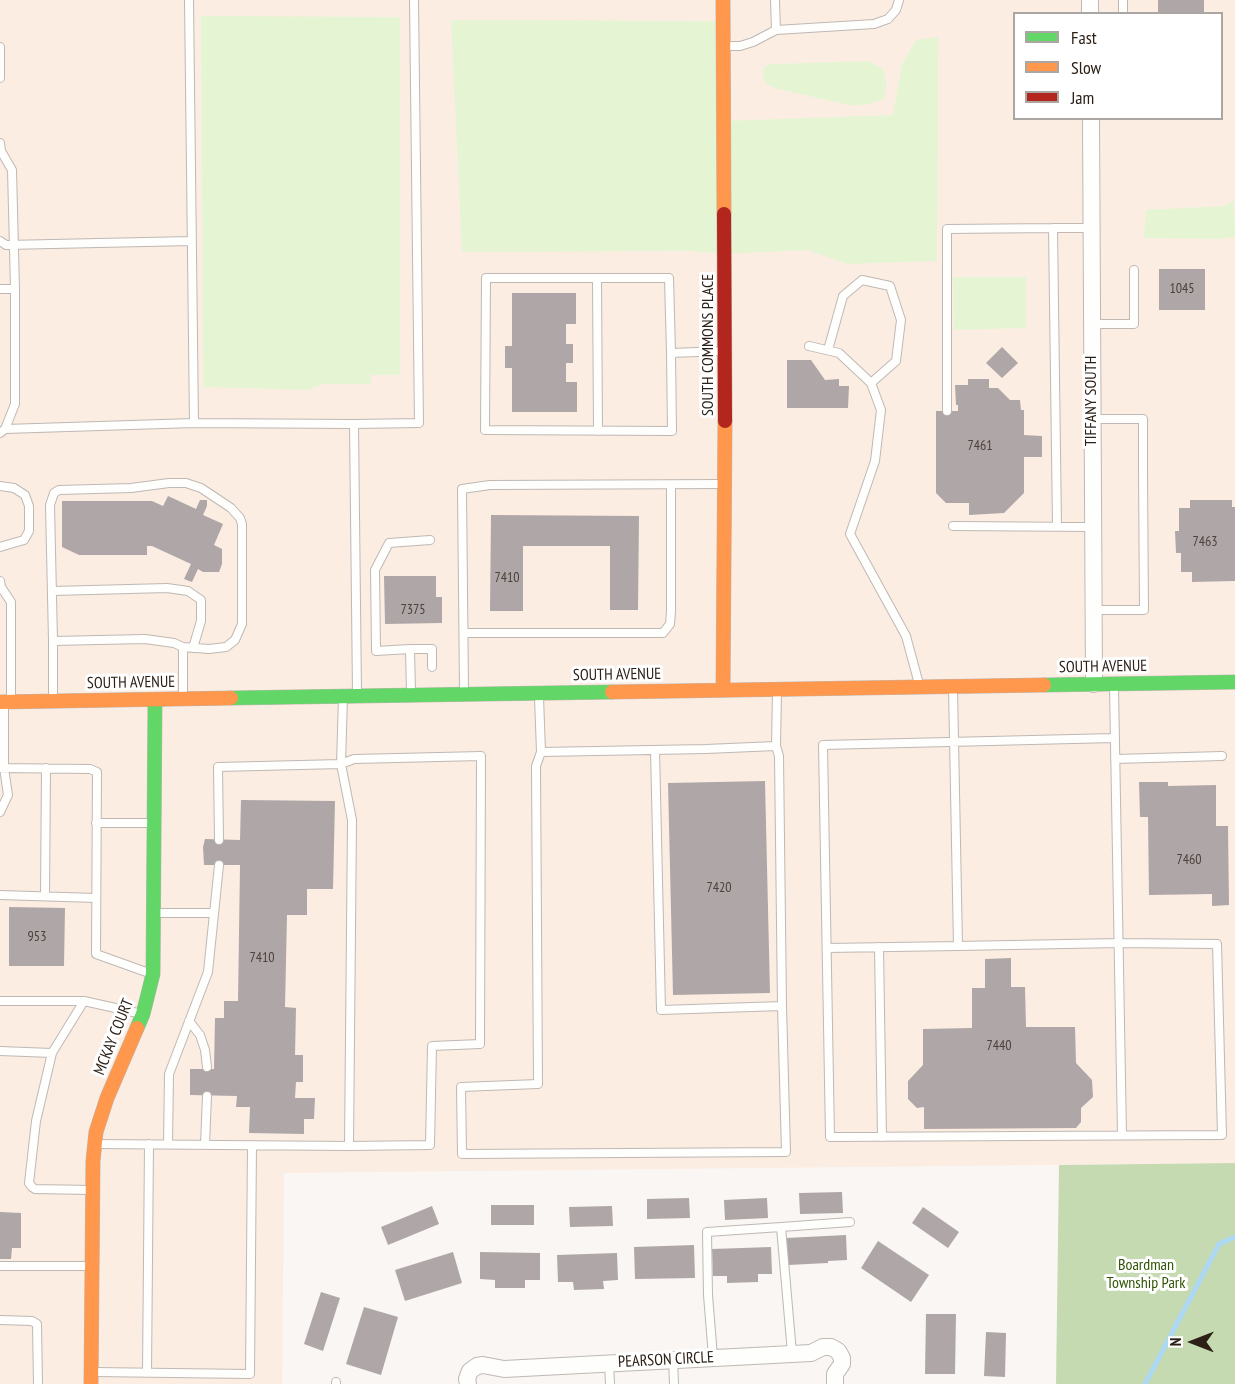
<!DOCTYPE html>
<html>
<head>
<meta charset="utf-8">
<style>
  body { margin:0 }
  #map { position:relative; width:1235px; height:1384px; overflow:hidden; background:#f9f6f3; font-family:"PT Sans Narrow",sans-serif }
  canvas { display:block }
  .legend { position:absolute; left:1013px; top:12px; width:210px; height:108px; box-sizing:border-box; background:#fff; border:2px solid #aba6a2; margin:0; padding:8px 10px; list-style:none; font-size:18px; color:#2c2017 }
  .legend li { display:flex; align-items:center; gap:12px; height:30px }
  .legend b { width:30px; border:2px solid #aba6a2 }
  .north { position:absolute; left:1163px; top:1312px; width:60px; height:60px; -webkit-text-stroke:4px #fff; paint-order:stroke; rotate:270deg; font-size:16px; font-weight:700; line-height:24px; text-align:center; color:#2c2017 }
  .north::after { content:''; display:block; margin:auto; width:21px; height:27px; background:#2c2017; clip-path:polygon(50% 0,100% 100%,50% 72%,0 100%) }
</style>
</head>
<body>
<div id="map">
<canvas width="1235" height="1384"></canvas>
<ul class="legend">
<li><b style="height:8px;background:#63d668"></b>Fast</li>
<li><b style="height:8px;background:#ff974d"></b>Slow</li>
<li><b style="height:8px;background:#b3261e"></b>Jam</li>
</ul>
<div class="north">N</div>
</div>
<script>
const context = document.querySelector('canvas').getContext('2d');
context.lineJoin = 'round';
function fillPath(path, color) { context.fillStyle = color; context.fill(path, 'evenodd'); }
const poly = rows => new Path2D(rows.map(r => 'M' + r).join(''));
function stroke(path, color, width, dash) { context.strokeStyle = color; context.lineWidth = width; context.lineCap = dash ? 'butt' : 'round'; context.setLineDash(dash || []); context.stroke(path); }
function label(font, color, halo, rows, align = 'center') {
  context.font = font + ' "PT Sans Narrow",sans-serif'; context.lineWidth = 6; context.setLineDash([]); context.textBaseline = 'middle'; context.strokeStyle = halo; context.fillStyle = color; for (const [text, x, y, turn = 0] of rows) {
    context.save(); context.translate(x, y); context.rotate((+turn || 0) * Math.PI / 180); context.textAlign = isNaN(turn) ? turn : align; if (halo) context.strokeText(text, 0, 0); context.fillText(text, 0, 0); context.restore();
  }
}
fillPath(poly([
  [0,0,1235,0,1235,1163,284,1173,282,1384,0,1384],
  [1014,14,1222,14,1222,118,1014,118]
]), '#fcede3');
fillPath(poly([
  [201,16,400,17,400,375,371,375,371,384,323,384,309,390,203,387],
  [451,20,723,21,724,121,893,115,902,64,916,40,938,37,937,261,847,264,808,250,724,254,692,251,462,252],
  [869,61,883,69,887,83,884,99,873,103,853,106,778,89,766,84,762,74,764,66,774,64],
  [1234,201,1235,237,1219,239,1144,238,1146,210,1224,206],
  [953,277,1026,277,1026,328,954,330]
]), '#e5f5d4');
fillPath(poly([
  [1235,1163,1235,1384,1056,1384,1059,1165]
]), '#c6dab1');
stroke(poly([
  [1145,1384,1219,1244,1235,1237]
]), '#add8f3', 5);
fillPath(poly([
  [1158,0,1204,0,1204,14,1158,14],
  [1159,269,1205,269,1205,310,1159,310],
  [512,293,576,293,576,324,566,324,566,344,573,344,573,363,566,363,566,382,577,382,577,412,512,412,512,368,505,368,505,346,512,346],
  [1002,347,1018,363,1002,378,986,363],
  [787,360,811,360,825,380,839,379,839,386,849,386,848,408,787,408],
  [968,379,989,379,989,388,998,388,1010,400,1020,400,1021,410,1024,410,1024,435,1042,436,1042,457,1024,457,1024,493,1004,513,969,515,969,503,946,503,936,493,936,411,958,411,958,405,956,405,955,385,968,385],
  [168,496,196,509,200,500,207,500,207,506,203,515,223,524,214,545,222,549,222,564,219,572,203,572,198,569,192,582,184,579,191,564,152,546,147,546,147,555,79,555,62,547,62,501,152,501,163,506],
  [1190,500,1232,500,1232,507,1235,507,1235,581,1192,582,1192,572,1181,572,1181,553,1176,553,1175,531,1179,531,1179,508,1190,508],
  [491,515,639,516,638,610,610,610,610,546,523,546,523,611,490,611],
  [384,576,436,576,436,597,442,597,442,623,385,624],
  [765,781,770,993,673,995,668,783],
  [1139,782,1168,782,1168,786,1216,785,1216,826,1228,826,1229,905,1212,906,1212,894,1149,895,1148,817,1140,817],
  [241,800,335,801,333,889,307,889,307,915,287,915,285,1007,296,1008,295,1055,303,1055,303,1082,296,1082,295,1098,315,1098,314,1119,304,1119,304,1134,249,1133,250,1107,236,1107,237,1096,190,1095,190,1069,214,1069,215,1018,224,1018,224,1001,238,1001,240,865,204,865,203,847,205,839,240,840],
  [9,907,65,908,64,966,9,966],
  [1011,958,1011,987,1025,987,1026,1027,1075,1027,1076,1063,1092,1080,1093,1097,1081,1108,1081,1122,1076,1128,924,1129,924,1107,917,1108,908,1099,908,1081,923,1065,923,1029,972,1028,972,988,985,988,985,959],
  [842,1192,843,1213,800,1214,799,1193],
  [689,1198,690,1218,647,1219,647,1199],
  [767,1198,768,1218,725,1220,724,1200],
  [491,1205,534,1205,534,1225,491,1225],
  [432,1206,439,1224,388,1245,381,1227],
  [612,1206,613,1226,570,1227,569,1207],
  [923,1207,959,1232,948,1248,912,1223],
  [0,1212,21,1213,21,1248,12,1248,11,1259,0,1259],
  [846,1235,847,1260,828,1261,828,1263,788,1265,786,1238],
  [878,1241,929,1275,911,1302,861,1268],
  [694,1245,695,1278,635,1279,634,1247],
  [771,1247,772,1274,758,1274,758,1282,727,1283,727,1276,713,1276,712,1249],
  [453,1252,462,1283,405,1301,395,1270],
  [480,1252,540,1253,540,1280,525,1280,525,1288,495,1288,495,1280,480,1279],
  [617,1253,618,1280,603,1281,604,1289,574,1290,573,1282,558,1282,557,1255],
  [321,1292,340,1298,323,1351,304,1344],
  [364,1307,398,1317,381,1375,346,1364],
  [926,1314,956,1314,955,1374,925,1374],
  [986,1332,1006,1333,1005,1377,984,1376]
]), '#afa6a7');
const lane = poly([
  [189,0,194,423,354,424,357,693],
  [775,0,776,30],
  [1123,14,1123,0],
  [726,46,740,46,753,42,776,30,874,24,888,19,896,10,899,0],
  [0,47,0,78],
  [0,143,1,151,12,170,15,289],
  [0,241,6,245,192,241],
  [597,278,598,431],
  [0,289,15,289,15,404,5,429,0,433],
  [1092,324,1134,324,1134,270],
  [809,346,839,353,871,383,881,410,875,461,850,534,906,636,919,684],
  [828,350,843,296,862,280,890,286,901,320,896,361,871,383],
  [671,353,672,431,485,430,486,278,669,278,671,353,724,351],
  [947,411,947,229,1053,228],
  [1092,419,1143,419,1143,473,1144,610,1092,610],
  [354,424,419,423,414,0],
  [5,429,194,423],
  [0,486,14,488,25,495,29,506,29,531,24,540,0,547],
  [953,526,1092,527],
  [1057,526,1053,228,1091,228],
  [0,581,1,587,11,602,11,698],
  [52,591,167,588,188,591,201,600,201,621,193,648],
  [464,633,663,633,670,624,671,611,671,485],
  [53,641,50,505,54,493,59,490,131,488,169,483,186,483,201,488,231,508,240,518,242,524,242,624,235,640,226,647,209,649,183,647],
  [410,649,376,651,375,570,389,543,430,540],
  [1114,687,1122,1135],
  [464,691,462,489,490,485,724,484],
  [411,692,410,649,432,649,432,667],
  [539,697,541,752,706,749,776,746,777,692],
  [53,700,53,641,145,639,174,643,183,647,183,696],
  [655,750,661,1010,782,1006,779,756,776,746],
  [541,752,536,766,538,1084,461,1087,462,1154,786,1152,782,1006],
  [1115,759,1222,756],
  [0,768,90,769,97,772,96,954,149,973],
  [0,812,8,795,4,768,4,703],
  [96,823,151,823],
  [219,840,218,767,341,764,354,759,481,756,480,1044,432,1046,430,1145,349,1146],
  [0,895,96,898],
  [45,896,46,768],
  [157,913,213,913],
  [958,946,1120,943,1217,944,1222,1135,830,1137,823,745,1115,738],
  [879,947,882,1137],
  [827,948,958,946,953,687],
  [0,1001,84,1001,142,1014],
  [84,1001,52,1053,36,1121,29,1183,32,1187,35,1189,91,1190],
  [189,1021,200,1035,205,1050,207,1067],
  [0,1051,52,1053],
  [95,1144,349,1146,352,820,341,764,343,697],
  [168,1144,169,1074,208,972,219,865],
  [205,1145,207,1096],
  [0,1266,90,1266],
  [0,1320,32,1321,37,1324,38,1384],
  [792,1353,781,1227,850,1222],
  [713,1357,708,1295,707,1232,781,1227],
  [673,1359,674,1384],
  [609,1363,610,1384],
  [94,1372,250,1374,252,1145],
  [147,1373,149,1144],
  [336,1382,336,1384]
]);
const street = poly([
  [1090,0,1090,14],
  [1091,118,1094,684],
  [468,1384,467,1379,470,1371,477,1366,483,1365,504,1369,811,1353,823,1347,831,1347,838,1351,842,1358,842,1364,835,1374,835,1384]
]);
const fast = poly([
  [1044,685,1235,682],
  [231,698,612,692],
  [137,1028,143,1014,153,974,155,700]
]);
const slow = poly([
  [723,0,724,214],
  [723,690,725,421],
  [612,692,1044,685],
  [0,702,231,698],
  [91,1384,93,1161,96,1132,107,1098,137,1028]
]);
const jam = poly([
  [724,214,725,421]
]);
stroke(lane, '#bfb8b3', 10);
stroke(street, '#bfb8b3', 18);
stroke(fast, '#bfb8b3', 15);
stroke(slow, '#bfb8b3', 15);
stroke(jam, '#bfb8b3', 15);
stroke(lane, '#fefefd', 8);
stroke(street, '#fefefd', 16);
stroke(fast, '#63d668', 14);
stroke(slow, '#ff974d', 14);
stroke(jam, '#b3261e', 14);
label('14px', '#4d423b', null, [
  ["1045",1182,289],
  ["7461",980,446],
  ["7463",1205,542],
  ["7410",507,578],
  ["7375",413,610],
  ["7460",1189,860],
  ["7420",719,888],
  ["953",37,937],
  ["7410",262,958],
  ["7440",999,1046]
]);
label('16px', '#2c2017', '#fff', [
  ["SOUTH COMMONS PLACE",708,345,-90],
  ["TIFFANY SOUTH",1091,401,-90],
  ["SOUTH AVENUE",1103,667,-1],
  ["SOUTH AVENUE",617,675,-1],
  ["SOUTH AVENUE",131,683,-1],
  ["MCKAY COURT",114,1037,-68],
  ["PEARSON CIRCLE",666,1360,-3]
]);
label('16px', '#315404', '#fff', [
  ["Boardman",1146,1265],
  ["Township Park",1146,1283]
]);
</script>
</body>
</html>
